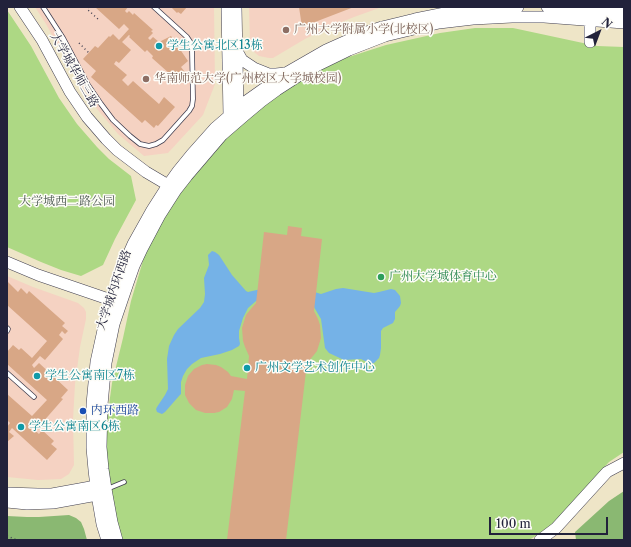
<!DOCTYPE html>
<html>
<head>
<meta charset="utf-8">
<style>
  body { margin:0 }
  #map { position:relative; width:631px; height:547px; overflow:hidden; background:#eee5c7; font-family:"Libre Caslon Text",serif }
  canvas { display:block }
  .frame { position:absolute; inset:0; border:8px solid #22223b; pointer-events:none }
  .north { position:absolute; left:579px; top:12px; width:40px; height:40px; -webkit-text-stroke:3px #fdfcf7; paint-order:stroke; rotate:42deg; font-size:11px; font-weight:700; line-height:16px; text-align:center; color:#22223b }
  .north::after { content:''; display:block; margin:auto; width:14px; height:18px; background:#22223b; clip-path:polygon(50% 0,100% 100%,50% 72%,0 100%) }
  .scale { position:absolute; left:489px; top:517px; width:119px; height:18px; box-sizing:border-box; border:2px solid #22223b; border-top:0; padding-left:5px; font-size:12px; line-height:14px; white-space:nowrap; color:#22223b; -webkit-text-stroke:3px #fdfcf7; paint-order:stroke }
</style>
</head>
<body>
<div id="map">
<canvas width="631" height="547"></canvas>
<div class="frame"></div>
<div class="north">N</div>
<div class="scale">100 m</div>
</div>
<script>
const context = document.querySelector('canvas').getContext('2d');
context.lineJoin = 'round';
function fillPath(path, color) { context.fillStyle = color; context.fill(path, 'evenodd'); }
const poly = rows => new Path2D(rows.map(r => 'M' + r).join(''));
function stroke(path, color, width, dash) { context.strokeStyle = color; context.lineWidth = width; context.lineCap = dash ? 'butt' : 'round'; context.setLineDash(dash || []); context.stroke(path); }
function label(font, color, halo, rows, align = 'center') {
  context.font = font + ' "Libre Caslon Text","Noto Serif SC",serif'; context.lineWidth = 3; context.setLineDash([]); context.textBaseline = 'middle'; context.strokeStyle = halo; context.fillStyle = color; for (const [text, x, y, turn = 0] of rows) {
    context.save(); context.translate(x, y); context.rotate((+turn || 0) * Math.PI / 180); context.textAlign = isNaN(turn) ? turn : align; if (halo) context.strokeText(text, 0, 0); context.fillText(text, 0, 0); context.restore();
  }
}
fillPath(poly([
  [35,7,214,7,215,84,203,115,168,153,144,156,118,134,97,109,74,75,46,24],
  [249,7,382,7,354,17,327,28,305,39,273,58,269,58,259,56,254,52,251,48,250,43],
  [7,276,33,287,78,303,84,308,86,312,86,319,80,347,75,384,73,420,74,465,69,474,61,479,38,480,7,477]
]), '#f5d2c2');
fillPath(poly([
  [7,10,31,46,59,98,77,124,97,147,109,159,131,176,136,200,115,239,103,265,81,276,61,270,41,262,7,247],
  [475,28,513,28,597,46,624,47,624,452,609,462,553,524,534,537,529,540,119,540,103,468,106,427,112,383,123,338,131,301,145,254,181,187,219,143,276,91,330,63,386,45,440,33]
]), '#add884');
fillPath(poly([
  [624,491,624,540,576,540,575,532,609,501],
  [69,515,76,518,81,522,84,529,87,540,7,540,7,516,27,517,39,517]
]), '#8ab872');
fillPath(poly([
  [212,251,215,252,219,255,232,275,246,291,248,292,261,289,308,290,321,294,336,289,343,288,374,293,379,292,391,289,395,290,400,296,401,303,400,306,395,312,395,319,393,323,383,328,381,331,381,348,380,355,379,358,374,363,371,364,361,359,344,360,329,353,325,348,321,319,314,307,256,301,248,308,243,318,239,331,239,338,240,344,239,346,232,350,220,354,201,358,192,364,187,369,183,376,181,382,181,394,179,396,165,412,162,414,157,412,156,409,157,407,165,395,168,389,167,359,169,346,174,335,178,329,200,308,204,302,205,294,204,278,209,265,208,255]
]), '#75b2e7');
fillPath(poly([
  [95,7,128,7,125,11,127,13,129,11,133,15,134,13,153,30,151,31,153,33,148,38,150,40,153,37,159,42,171,36,188,61,181,67,184,71,189,75,182,82,180,80,179,82,152,58,153,56,147,50,145,52,129,37,130,36,129,35,122,42,131,50,119,63,116,61,114,64,127,75,122,80,128,86,133,81,159,104,164,97,175,107,158,126,156,125,154,128,145,120,142,123,91,77,96,71,83,59,95,46,98,48,109,36,110,37,113,34,119,40,129,29,124,24,119,29],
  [171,7,187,7,181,14,178,12,177,13],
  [299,7,354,7,302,27],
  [288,226,302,228,301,236,322,239,314,311,318,319,320,325,321,338,317,351,313,356,307,363,286,540,227,540,245,391,234,390,232,399,227,407,219,412,214,413,205,413,196,410,189,403,185,395,185,385,188,376,194,369,202,365,207,364,216,365,221,367,228,372,231,376,247,379,249,356,245,347,243,341,242,328,246,315,250,310,256,303,264,232,287,235],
  [7,281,18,292,21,288,27,294,29,291,65,323,62,326,68,331,65,334,62,331,59,335,63,339,45,360,40,356,32,365,34,368,39,363,68,390,61,398,63,399,42,423,37,418,30,426,39,434,42,430,54,441,51,444,57,449,47,460,12,428,9,432,14,436,7,442,7,427,10,423,8,421,7,422,7,394,32,416,47,400,7,364,7,352,13,345,19,350,21,348,32,358,47,341,7,305]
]), '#d8a786');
const lane = poly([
  [43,7,63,38,88,85,101,104,113,120,130,136,140,144,149,146,156,144,163,140,189,111,192,106,193,99,192,49,191,43,187,37,154,7],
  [7,328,8,329,7,331],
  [7,373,34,397],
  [107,489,124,482]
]);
const secondary = poly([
  [20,7,42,40,70,92,87,117,106,139,117,150,146,172,168,185],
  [227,7,229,116],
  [236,7,238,112],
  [547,7,624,13],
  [590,13,590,42],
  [237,51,242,60,254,68,269,74,276,74,285,73],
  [7,262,38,275,117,302],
  [7,493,38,494,52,494,96,486,102,488],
  [7,502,27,504,53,503,97,495,102,492],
  [107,540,102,524,97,495,94,470,92,448,92,404,96,362,105,321,111,300,125,262,133,244,152,210,168,185,178,171,191,155,215,128,245,102,286,73,326,50,364,33,382,27,415,19,455,11,518,7],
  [117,540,112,522,106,489,103,469,101,447,102,405,104,383,106,363,114,324,128,283,134,266,142,249,160,215,176,190,187,176,222,135,244,116,262,101,277,90,308,70,349,50,385,36,439,23,473,19,512,17,544,17,624,23],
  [540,540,556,528,607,472,624,463]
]);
stroke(lane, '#413f50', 5.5);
stroke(secondary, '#413f50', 12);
stroke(poly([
  [88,7,87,9,99,20],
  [79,43,89,53],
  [7,536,17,540]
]), '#413f50', 1.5, [1, 3]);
stroke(lane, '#fff', 4);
stroke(secondary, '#fff', 11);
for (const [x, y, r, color] of [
  [286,30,4,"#8d6e63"],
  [159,46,4,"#0f9aa8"],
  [146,79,4,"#8d6e63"],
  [381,277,4,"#2e9e5b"],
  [247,368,4,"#0f9aa8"],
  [37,376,4,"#0f9aa8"],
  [83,411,4,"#1a4fb4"],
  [21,427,4,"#0f9aa8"]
]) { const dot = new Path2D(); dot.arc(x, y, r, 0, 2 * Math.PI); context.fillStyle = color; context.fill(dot); stroke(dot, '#fdfcf7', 1.5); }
label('12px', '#785e54', '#fdfcf7', [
  ["广州大学附属小学(北校区)",294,30],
  ["华南师范大学(广州校区大学城校园)",154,79]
], 'left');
label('12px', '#0d838f', '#fdfcf7', [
  ["学生公寓北区13栋",167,46],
  ["广州文学艺术创作中心",255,368],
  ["学生公寓南区7栋",45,376],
  ["学生公寓南区6栋",29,427]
], 'left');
label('12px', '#22223b', '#fdfcf7', [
  ["大学城华师三路",74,70,60],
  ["大学城内环西路",114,290,-71]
]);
label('12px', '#4c5951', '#fdfcf7', [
  ["大学城西二路公园",67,202]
]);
label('12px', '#27864d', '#fdfcf7', [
  ["广州大学城体育中心",389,277]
], 'left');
label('12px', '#164399', '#fdfcf7', [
  ["内环西路",91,411]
], 'left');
</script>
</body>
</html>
